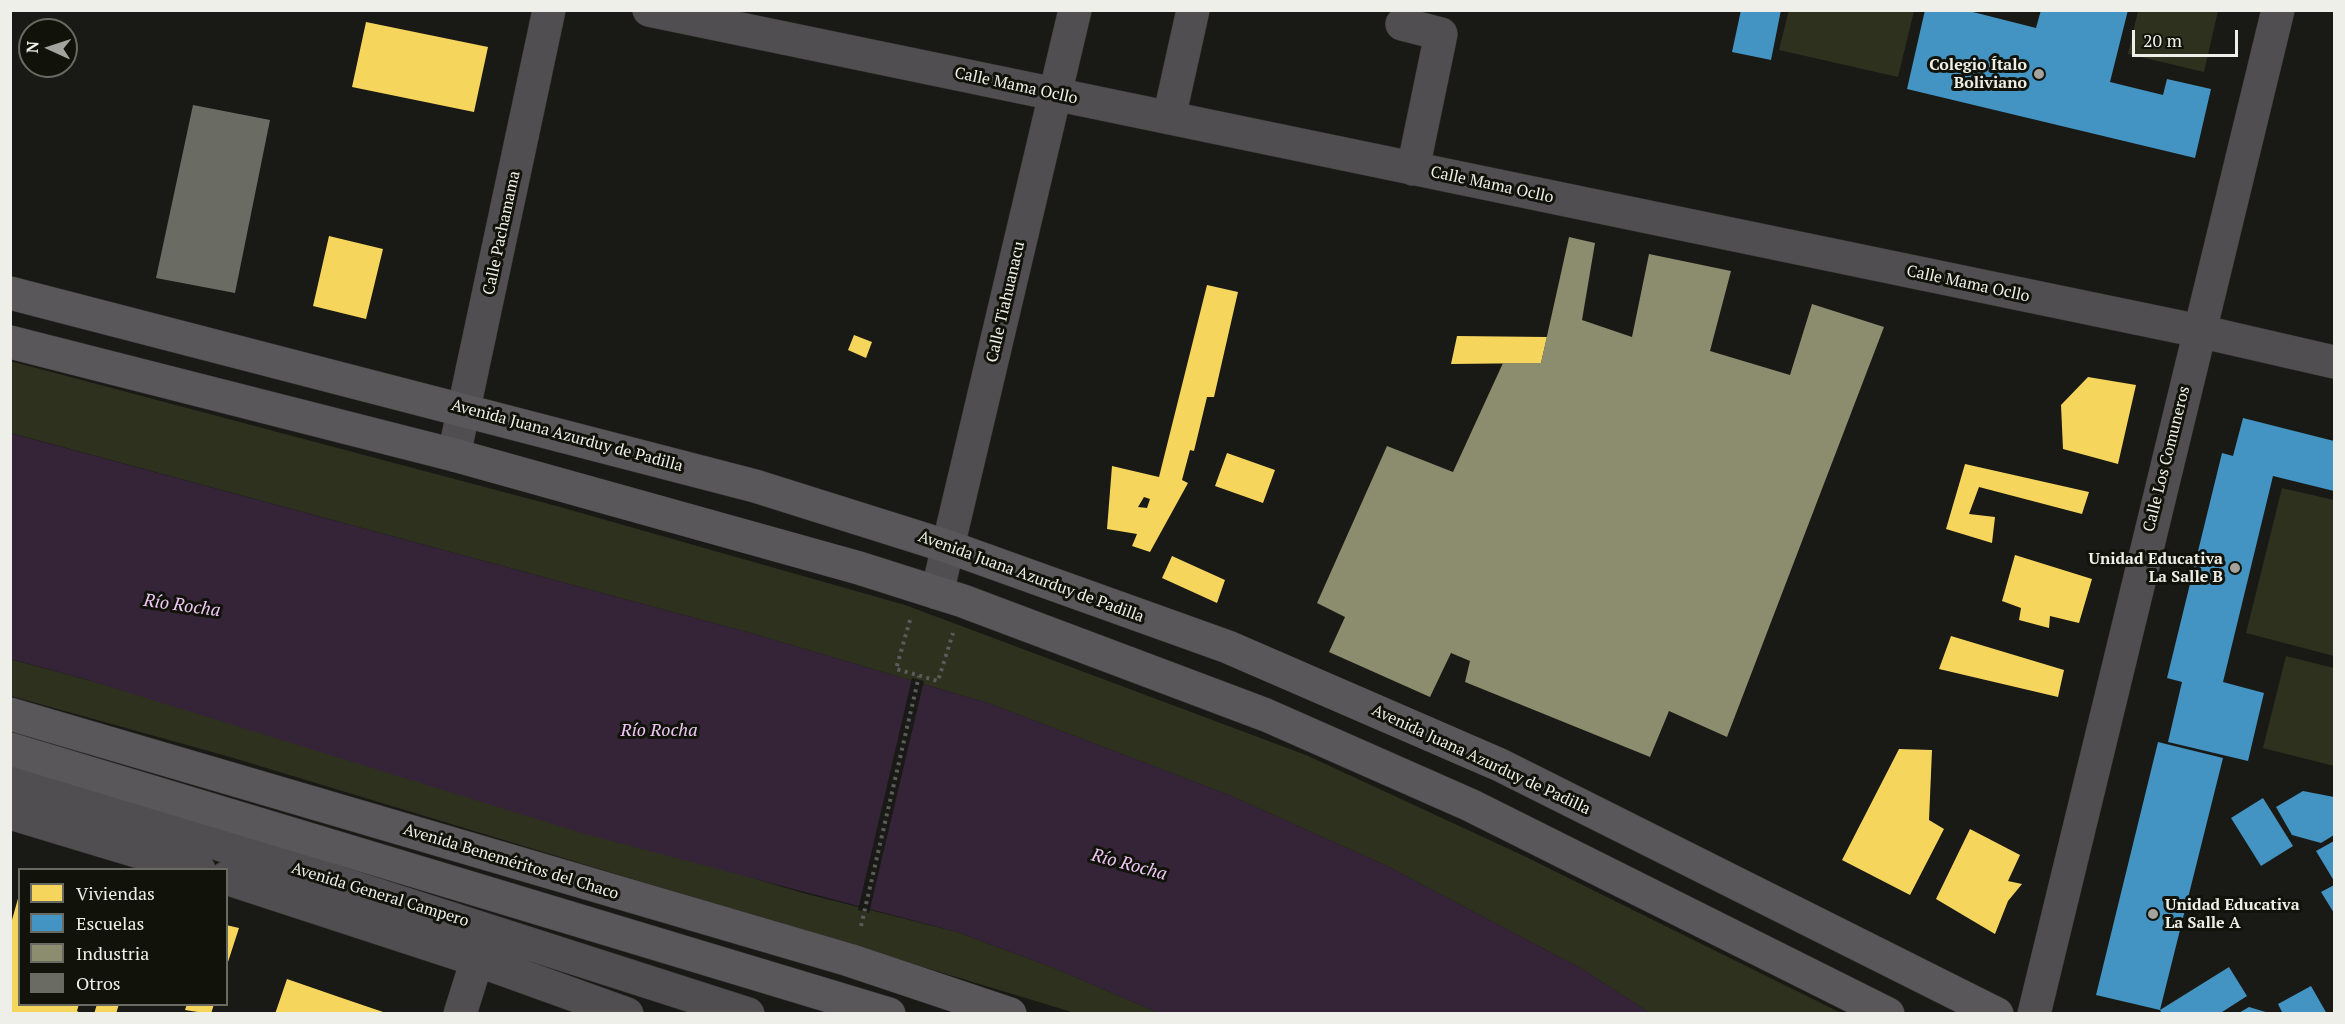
<!DOCTYPE html>
<html>
<head>
<meta charset="utf-8">
<style>
  body { margin:0 }
  #map { position:relative; width:2345px; height:1024px; overflow:hidden; background:#191a15; font-family:"PT Serif",serif }
  canvas { display:block }
  .frame { position:absolute; inset:0; border:12px solid #edefe8; pointer-events:none }
  .legend { position:absolute; left:18px; top:868px; width:210px; height:138px; box-sizing:border-box; background:#11130a; border:2px solid #696b63; margin:0; padding:8px 10px; list-style:none; font-size:18px; color:#edefe8 }
  .legend li { display:flex; align-items:center; gap:12px; height:30px }
  .legend b { width:30px; border:2px solid #696b63 }
  .north { position:absolute; left:18px; top:18px; width:60px; height:60px; box-sizing:border-box; background:#11130a; border:2px solid #696b63; border-radius:50%; rotate:273deg; font-size:16px; font-weight:700; line-height:24px; text-align:center; color:#edefe8 }
  .north::after { content:''; display:block; margin:auto; width:21px; height:27px; background:#a3a49e; clip-path:polygon(50% 0,100% 100%,50% 72%,0 100%) }
  .scale { position:absolute; left:2132px; top:30px; width:106px; height:27px; box-sizing:border-box; border:3px solid #edefe8; border-top:0; padding-left:8px; font-size:18px; line-height:21px; white-space:nowrap; color:#edefe8; -webkit-text-stroke:4px #11130a; paint-order:stroke }
</style>
</head>
<body>
<div id="map">
<canvas width="2345" height="1024"></canvas>
<div class="frame"></div>
<ul class="legend">
<li><b style="height:16px;background:#f6d55c"></b>Viviendas</li>
<li><b style="height:16px;background:#4393c3"></b>Escuelas</li>
<li><b style="height:16px;background:#8c8c6e"></b>Industria</li>
<li><b style="height:16px;background:#6a6c63"></b>Otros</li>
</ul>
<div class="north">N</div>
<div class="scale">20 m</div>
</div>
<script>
const context = document.querySelector('canvas').getContext('2d');
context.lineJoin = 'round';
function fillPath(path, color) { context.fillStyle = color; context.fill(path, 'evenodd'); }
const poly = rows => new Path2D(rows.map(r => 'M' + r).join(''));
function stroke(path, color, width, dash) { context.strokeStyle = color; context.lineWidth = width; context.lineCap = dash ? 'butt' : 'round'; context.setLineDash(dash || []); context.stroke(path); }
function label(font, color, halo, rows, align = 'center') {
  context.font = font + ' "PT Serif",serif'; context.lineWidth = 6; context.setLineDash([]); context.textBaseline = 'middle'; context.strokeStyle = halo; context.fillStyle = color; for (const [text, x, y, turn = 0] of rows) {
    context.save(); context.translate(x, y); context.rotate((+turn || 0) * Math.PI / 180); context.textAlign = isNaN(turn) ? turn : align; if (halo) context.strokeText(text, 0, 0); context.fillText(text, 0, 0); context.restore();
  }
}
fillPath(poly([
  [1789,10,1914,11,1898,77,1779,50],
  [2138,11,2218,11,2204,72,2128,54],
  [10,361,560,507,905,605,1306,755,1524,856,1841,1013,1650,1013,1582,969,1387,866,1229,795,991,704,754,634,11,433],
  [2282,488,2334,500,2334,656,2246,633],
  [2286,656,2334,668,2334,766,2263,748],
  [10,659,88,680,803,893,957,932,1054,968,1159,1013,1075,1013,230,757,11,696]
]), '#2d311e');
fillPath(poly([
  [10,433,754,634,991,704,1229,795,1387,866,1582,969,1650,1013,1159,1013,1054,968,957,932,585,834,88,680,11,659]
]), '#352438');
fillPath(poly([
  [912,678,924,681,869,913,858,910]
]), '#191a15');
fillPath(poly([
  [366,22,488,47,474,112,352,87],
  [329,236,383,249,366,319,313,306],
  [1207,285,1238,292,1214,397,1207,397,1194,451,1190,450,1182,480,1188,483,1150,552,1132,546,1137,534,1107,529,1112,466,1159,477],
  [1144,497,1150,499,1147,508,1138,507],
  [854,335,872,342,866,358,848,350],
  [1457,336,1547,337,1541,363,1451,364],
  [2088,377,2136,385,2118,464,2063,449,2061,405],
  [1227,453,1275,470,1263,503,1215,486],
  [1965,464,2089,492,2082,514,1979,487,1969,514,1995,517,1992,543,1946,529],
  [2015,555,2092,579,2079,623,2050,616,2049,628,2019,620,2021,608,2002,601],
  [1172,556,1225,580,1217,603,1162,578],
  [1951,636,2064,670,2058,697,1939,669],
  [1899,749,1932,750,1929,820,1944,829,1910,895,1842,860],
  [1970,829,2020,855,2008,881,2022,884,2008,901,1995,934,1936,899],
  [19,895,20,1004,79,1004,77,1011,82,1014,10,1014,10,927],
  [226,925,239,928,227,965,226,965],
  [287,979,339,997,389,1014,275,1014],
  [97,1004,119,1004,116,1014,94,1014],
  [187,1004,214,1004,211,1014,185,1010]
]), '#f6d55c');
fillPath(poly([
  [1741,10,1781,10,1771,60,1732,52],
  [1925,10,1965,10,2036,28,2041,10,2128,10,2110,82,2163,95,2167,79,2211,89,2195,158,1907,89],
  [2243,418,2334,441,2334,491,2273,476,2223,682,2264,693,2248,761,2168,742,2182,682,2167,678,2222,453,2233,456],
  [2158,742,2223,758,2160,1010,2096,995],
  [2303,791,2334,797,2334,835,2321,843,2292,835,2276,807],
  [2263,798,2293,846,2261,866,2231,818],
  [2334,841,2334,881,2316,851],
  [2334,885,2334,913,2321,892],
  [2229,967,2247,996,2219,1014,2162,1014,2160,1010],
  [2311,986,2327,1014,2283,1014,2278,1004],
  [2249,1007,2269,1013,2268,1014,2237,1014]
]), '#4393c3');
fillPath(poly([
  [1569,237,1595,243,1582,320,1632,337,1649,254,1731,271,1710,351,1790,375,1812,304,1884,327,1727,737,1669,711,1650,757,1465,682,1470,661,1451,653,1430,697,1329,652,1345,617,1317,603,1387,446,1453,472,1503,363,1541,363]
]), '#8c8c6e');
fillPath(poly([
  [193,105,270,120,235,293,156,278]
]), '#6a6c63');
const minor = poly([
  [649,10,2199,331,2334,362],
  [1402,24,1441,34,1413,169],
  [1169,118,1193,10],
  [454,455,549,10],
  [937,593,1075,10],
  [10,782,122,813,748,1014],
  [10,813,199,870],
  [226,878,477,960,627,1014],
  [460,1014,477,960],
  [2034,1014,2278,10]
]);
const major = poly([
  [10,293,755,486,949,547,1228,647,1500,765,1997,1014],
  [10,342,454,455,859,568,963,601,1266,715,1470,805,1888,1014],
  [10,714,849,960,1010,1014],
  [10,749,889,1014]
]);
stroke(minor, '#32332f', 34);
stroke(major, '#32332f', 34);
stroke(poly([
  [910,620,896,669,938,681,953,633],
  [861,926,919,676]
]), '#5c5b5b', 4, [3, 4.5]);
stroke(minor, '#504e50', 33);
stroke(major, '#5a575b', 33);
for (const [x, y, r, color] of [
  [2039,74,6,"#a3a49e"],
  [2235,568,6,"#a3a49e"],
  [2153,914,6,"#a3a49e"]
]) { const dot = new Path2D(); dot.arc(x, y, r, 0, 2 * Math.PI); context.fillStyle = color; context.fill(dot); stroke(dot, '#11130a', 2); }
label('bold 16px', '#edefe8', '#11130a', [
  ["Colegio Ítalo",2027,65],
  ["Boliviano",2027,83],
  ["Unidad Educativa",2223,559],
  ["La Salle B",2223,577],
  ["Unidad Educativa",2165,905,"left"],
  ["La Salle A",2165,923,"left"]
], 'right');
label('16px', '#edefe8', '#11130a', [
  ["Calle Mama Ocllo",1016,86,12],
  ["Calle Mama Ocllo",1492,185,12],
  ["Calle Pachamama",502,233,-78],
  ["Calle Mama Ocllo",1968,284,12],
  ["Calle Tiahuanacu",1006,302,-77],
  ["Avenida Juana Azurduy de Padilla",567,436,15],
  ["Calle Los Comuneros",2167,459,-76],
  ["Avenida Juana Azurduy de Padilla",1031,577,20],
  ["Avenida Juana Azurduy de Padilla",1481,760,25],
  ["Avenida Beneméritos del Chaco",511,862,17],
  ["Avenida General Campero",380,895,17]
]);
label('italic 18px', '#efc7f7', '#11130a', [
  ["Río Rocha",182,606,8],
  ["Río Rocha",659,731],
  ["Río Rocha",1129,865,15]
]);
</script>
</body>
</html>
